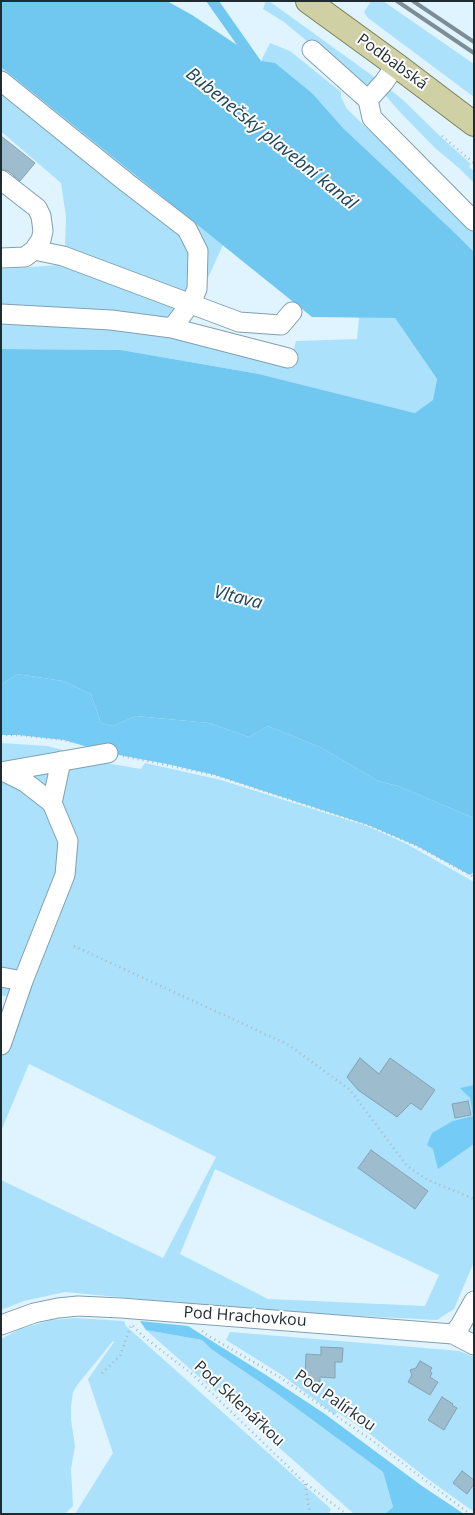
<!DOCTYPE html>
<html>
<head>
<meta charset="utf-8">
<style>
  body { margin:0 }
  #map { position:relative; width:475px; height:1515px; overflow:hidden; background:#e0f4ff; font-family:"Open Sans",sans-serif }
  canvas { display:block }
  .frame { position:absolute; inset:0; border:2px solid #1e2b31; pointer-events:none }
</style>
</head>
<body>
<div id="map">
<canvas width="475" height="1515"></canvas>
<div class="frame"></div>
</div>
<script>
const context = document.querySelector('canvas').getContext('2d');
context.lineJoin = 'round';
function fillPath(path, color) { context.fillStyle = color; context.fill(path, 'evenodd'); }
const poly = rows => new Path2D(rows.map(r => 'M' + r).join(''));
function stroke(path, color, width, dash) { context.strokeStyle = color; context.lineWidth = width; context.lineCap = dash ? 'butt' : 'round'; context.setLineDash(dash || []); context.stroke(path); }
function label(font, color, halo, rows, align = 'center') {
  context.font = font + ' "Open Sans",sans-serif'; context.lineWidth = 4; context.setLineDash([]); context.textBaseline = 'middle'; context.strokeStyle = halo; context.fillStyle = color; for (const [text, x, y, turn = 0] of rows) {
    context.save(); context.translate(x, y); context.rotate((+turn || 0) * Math.PI / 180); context.textAlign = isNaN(turn) ? turn : align; if (halo) context.strokeText(text, 0, 0); context.fillText(text, 0, 0); context.restore();
  }
}
fillPath(poly([
  [266,1,269,1,377,79,403,100,441,137,471,164,469,167,474,171,474,183,460,169,435,148,399,111,385,95,371,89,308,42,284,22,263,9],
  [368,1,383,1,474,64,474,97,368,18,364,12,370,3],
  [270,43,290,51,341,92,341,97,347,109,474,232,474,252,455,233,344,129,313,94,261,61],
  [1,67,223,245,181,336,291,362,296,341,357,339,359,317,395,318,437,379,433,401,415,413,259,374,121,350,1,349,1,269,60,265,65,247,66,217,61,183,3,133,1,134],
  [1,743,48,746,66,751,77,758,141,769,145,763,221,780,367,826,407,844,474,882,474,1262,454,1309,437,1320,263,1311,65,1292,24,1301,1,1310,1,1180,163,1258,216,1157,29,1064,1,1131,1,1018,8,997,1,995],
  [390,1058,435,1090,421,1110,376,1078],
  [371,1150,428,1191,415,1209,358,1168],
  [215,1169,439,1275,425,1306,268,1299,180,1254],
  [75,1318,124,1321,126,1326,331,1509,329,1514,75,1514,113,1453,88,1379,114,1342,113,1341,78,1384,73,1392,71,1406,71,1420,75,1446,71,1469,73,1506,65,1514,1,1514,1,1339,20,1329,51,1320],
  [146,1330,202,1340,211,1349,273,1391,383,1472,393,1507,385,1514,354,1514],
  [230,1332,449,1350,459,1351,474,1357,474,1480,462,1472,453,1483,467,1493,474,1485,474,1512,428,1479,366,1431,337,1412,335,1415,282,1375,226,1340],
  [321,1347,335,1362,335,1378,320,1377,319,1381,305,1381,306,1354,321,1355],
  [416,1368,429,1371,432,1373,430,1377,438,1381,430,1395,408,1382,412,1375,411,1372],
  [441,1399,446,1401,447,1400,457,1408,444,1430,428,1420]
]), '#ace1fc');
fillPath(poly([
  [17,674,63,681,91,694,101,723,113,726,136,716,209,723,249,737,268,726,322,748,378,781,398,786,474,818,474,872,470,875,417,846,368,825,215,775,167,764,108,753,64,740,18,735,1,735,1,685],
  [474,1085,474,1144,438,1169,433,1149,427,1145,432,1133,453,1121,473,1116,470,1098,460,1088],
  [140,1321,188,1326,266,1375,325,1414,422,1486,464,1514,385,1514,393,1507,383,1472,273,1391,211,1349,202,1340,146,1330]
]), '#74cbf5');
fillPath(poly([
  [1,1,167,1,192,15,237,45,206,1,219,1,261,61,275,63,313,94,344,129,455,233,474,252,474,818,398,786,378,781,322,748,268,726,249,737,209,723,136,716,113,726,101,723,91,694,63,681,17,674,1,685,1,349,121,350,259,374,415,413,433,400,437,379,395,318,312,317,1,67]
]), '#70c7f0');
const building = poly([
  [1,136,35,163,20,181,8,171,1,169,1,136],
  [360,1058,379,1074,390,1058,435,1090,421,1110,411,1103,397,1117,358,1090,347,1077,360,1058],
  [468,1101,471,1115,455,1118,452,1104,468,1101],
  [371,1150,428,1191,415,1209,358,1168,371,1150],
  [321,1347,343,1348,342,1362,335,1362,335,1378,320,1377,320,1382,305,1381,306,1354,321,1355,321,1347],
  [420,1361,432,1368,430,1371,432,1373,430,1377,438,1382,430,1395,408,1382,412,1375,410,1370,416,1368,420,1361],
  [442,1397,453,1404,452,1405,457,1408,444,1430,428,1420,442,1397],
  [462,1471,474,1480,474,1484,467,1494,453,1483,462,1471]
]);
fillPath(building, '#9dbdce');
stroke(building, '#82a1b2', 1);
const minor = poly([
  [312,50,368,100,384,82,396,65],
  [1,81,126,182,187,229,198,251,197,289,191,303,172,328],
  [368,100,372,118,474,221],
  [1,180,37,208,41,216,43,231,41,240,34,250,25,257,1,258],
  [34,250,63,256,239,322,281,325,292,312],
  [1,314,111,320,172,328,288,358],
  [1,772,108,753],
  [5,772,25,782,52,803],
  [1,977,23,981],
  [1,1045,23,981,65,875,68,841,52,803,61,761],
  [1,1325,34,1313,58,1308,78,1306,121,1308,453,1334,474,1345],
  [453,1334,460,1326,474,1301]
]);
const major = poly([
  [308,1,396,65,474,124]
]);
stroke(minor, '#80a0b0', 21);
stroke(major, '#7e8155', 26);
stroke(poly([
  [442,136,474,163],
  [1,735,18,735,64,740,71,742],
  [123,756,215,775,368,825,417,846,474,877],
  [74,946,289,1045,350,1090,407,1166,428,1180,474,1199],
  [133,1326,144,1337,192,1374,305,1483,346,1514],
  [202,1331,207,1335,281,1378,373,1441,470,1514],
  [102,1373,120,1356,131,1325],
  [305,1484,310,1514]
]), '#a6b8c1', 2.5, [1, 4]);
stroke(minor, '#fff', 19);
stroke(major, '#d0d0a5', 24);
stroke(poly([
  [397,1,474,53],
  [413,1,474,42]
]), '#7d8d96', 4);
label('16px', '#1e2b31', '#fdfdfd', [
  ["Podbabská",392,62,36],
  ["Pod Hrachovkou",245,1317,4],
  ["Pod Palírkou",335,1401,35],
  ["Pod Sklenářkou",239,1404,43]
]);
label('italic 18px', '#204658', '#fdfdfd', [
  ["Bubenečský plavební kanál",271,139,39],
  ["Vltava",238,598,14]
]);
</script>
</body>
</html>
